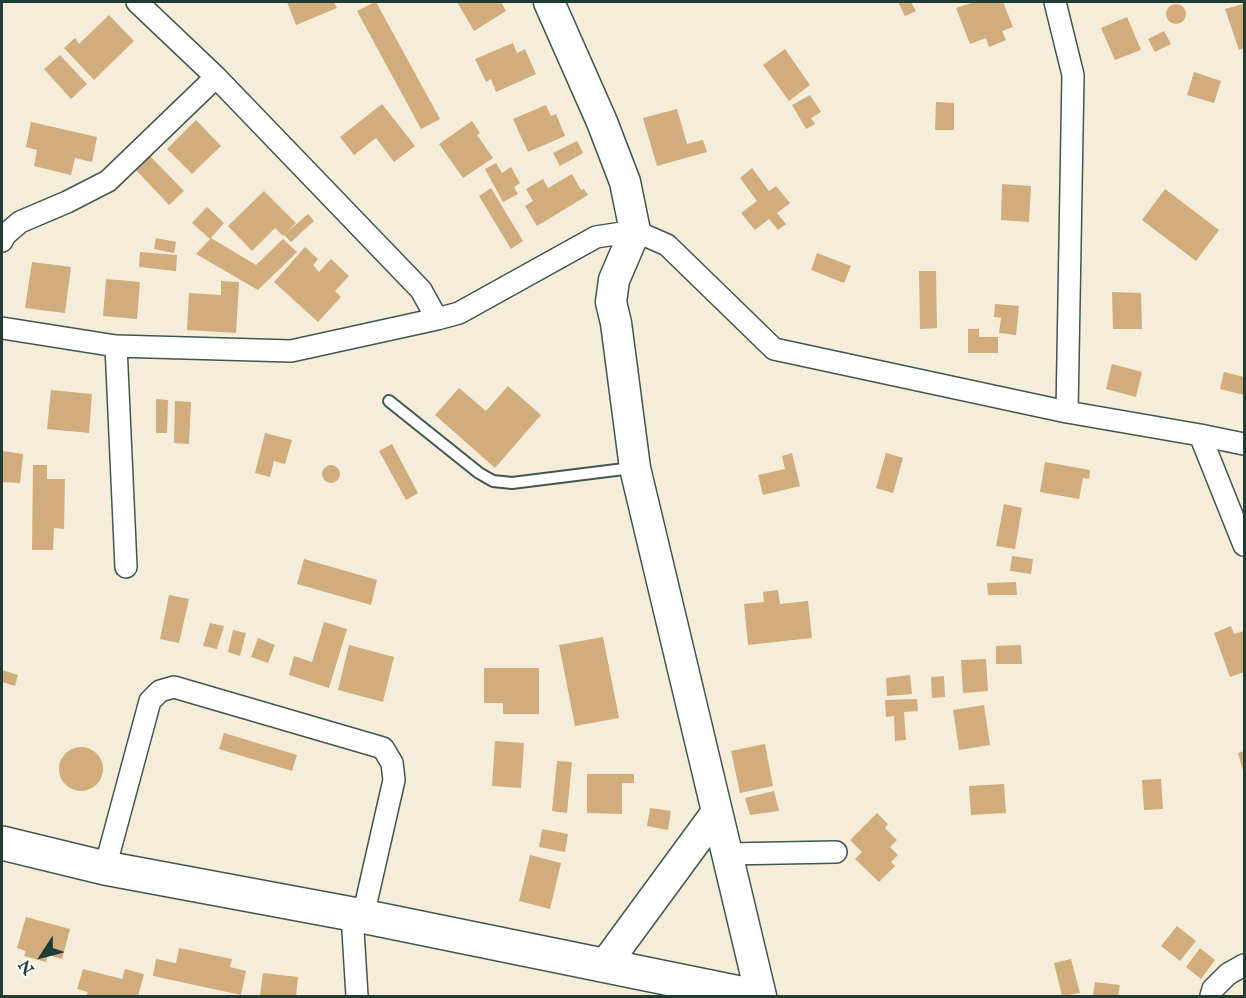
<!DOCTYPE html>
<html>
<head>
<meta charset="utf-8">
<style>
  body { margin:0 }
  #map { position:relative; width:1246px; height:998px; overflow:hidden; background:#f5edd9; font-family:"IM FELL English",serif }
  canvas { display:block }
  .frame { position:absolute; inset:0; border:3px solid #1f3d34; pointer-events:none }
  .north { position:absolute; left:12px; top:926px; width:60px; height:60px; -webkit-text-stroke:4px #fff; paint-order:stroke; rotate:234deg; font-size:16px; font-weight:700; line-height:24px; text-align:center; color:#1f3d34 }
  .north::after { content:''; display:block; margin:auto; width:21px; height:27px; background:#1f3d34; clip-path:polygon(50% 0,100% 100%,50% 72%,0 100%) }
</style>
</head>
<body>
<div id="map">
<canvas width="1246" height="998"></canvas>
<div class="frame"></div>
<div class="north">N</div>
</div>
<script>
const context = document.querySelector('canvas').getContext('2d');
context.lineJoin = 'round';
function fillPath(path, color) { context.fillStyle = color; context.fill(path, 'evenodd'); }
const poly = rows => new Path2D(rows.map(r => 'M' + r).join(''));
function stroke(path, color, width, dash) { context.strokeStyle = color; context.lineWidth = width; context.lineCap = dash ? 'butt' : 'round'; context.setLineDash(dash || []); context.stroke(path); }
fillPath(poly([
  [287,2,334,2,337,8,296,25],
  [375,2,376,2,440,119,421,129,357,11],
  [457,2,501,2,506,11,474,31],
  [898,2,911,2,916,11,905,16],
  [974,2,1003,2,1013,27,1002,31,1006,40,989,47,986,38,970,44,956,8],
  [1243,4,1244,9,1244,48,1239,50,1225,9],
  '1166 14a10 10 0 1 1 20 0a10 10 0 1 1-20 0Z',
  [109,15,134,41,94,80,64,48,75,38,79,44],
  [1127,17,1141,50,1115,60,1101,28],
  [1164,31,1171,44,1155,52,1148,39],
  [513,43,517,53,525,49,536,74,496,92,491,79,486,82,475,59],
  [785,49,810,85,789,101,763,65],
  [60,55,87,84,71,99,44,69],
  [1194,72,1221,81,1214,103,1187,95],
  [810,95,821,112,811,118,815,124,806,129,792,105],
  [936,102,954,103,954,130,935,130],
  [382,104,415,146,394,162,376,138,354,155,340,137],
  [546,105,551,116,556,114,565,136,528,152,513,119],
  [677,109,687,144,703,140,707,152,657,166,643,118],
  [196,120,221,146,192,174,167,149],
  [472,121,480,133,477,135,493,158,463,178,439,144],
  [31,122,97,137,92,162,75,158,71,175,34,166,37,150,26,147],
  [577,141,583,153,560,166,553,153],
  [150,156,184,191,169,205,136,170],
  [496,163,502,173,511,167,520,183,514,187,518,194,503,202,485,169],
  [752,168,769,191,776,186,790,203,777,213,786,224,778,230,769,219,755,230,741,213,757,201,740,178],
  [572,174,581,190,584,189,588,195,537,226,525,206,533,201,526,189,543,179,548,188],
  [1002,184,1031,186,1029,222,1001,220],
  [491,188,523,241,511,249,479,196],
  [1165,189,1219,230,1196,261,1142,220],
  [264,191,296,223,283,236,275,228,252,251,228,226],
  [207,207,224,223,210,239,192,223],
  [308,214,314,221,291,242,284,235],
  [156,238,176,242,174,253,154,249],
  [211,238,256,265,283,239,297,252,258,290,196,254],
  [305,247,318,259,313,265,319,272,331,259,349,276,335,291,341,297,318,322,274,282],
  [140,252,177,255,176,271,139,267],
  [817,253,851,266,844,283,811,270],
  [32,262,71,267,65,313,25,308],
  [919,271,936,271,937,328,920,329],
  [106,279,140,282,137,319,103,316],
  [221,281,239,282,236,333,187,330,189,293,221,295],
  [1112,292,1141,293,1142,329,1113,329],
  [995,304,1019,306,1016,335,999,333,1001,318,994,317],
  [968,329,979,329,979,337,998,337,998,353,968,353],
  [1112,364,1142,372,1136,397,1106,389],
  [1224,372,1244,377,1244,395,1220,389],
  [508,386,541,415,495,468,435,415,459,388,486,411],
  [51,390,92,394,89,433,47,429],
  [156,399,168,400,167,433,156,433],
  [175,401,191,402,189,444,174,443],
  [265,433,292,440,285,464,274,461,270,477,255,473],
  [392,444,418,493,406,500,379,451],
  [2,451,23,454,20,483,2,482],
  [792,453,800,486,763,495,758,475,785,469,782,456],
  [886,453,903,458,893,493,876,488],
  [1045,462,1090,470,1089,479,1083,478,1079,499,1040,492],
  '322 474a9 9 0 1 1 18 0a9 9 0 1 1-18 0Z',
  [33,465,47,465,47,479,65,479,64,529,54,528,53,550,32,550],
  [1004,504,1022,508,1015,549,996,546],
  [1012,556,1033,559,1031,574,1010,571],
  [304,559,377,580,371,605,297,584],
  [1016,582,1017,595,988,595,987,583],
  [778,590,780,604,808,601,812,638,748,645,744,604,764,602,763,592],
  [169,595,189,599,179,643,160,639],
  [324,622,347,629,329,688,289,675,294,656,312,662],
  [210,623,224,626,217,649,203,646],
  [1231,626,1234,634,1244,631,1244,672,1230,677,1214,633],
  [233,630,246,633,240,656,228,652],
  [603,637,619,718,575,726,559,645],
  [258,638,275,645,268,663,251,657],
  [349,645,394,657,383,702,338,690],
  [1021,645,1022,664,996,664,996,646],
  [986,659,988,691,963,693,961,660],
  [484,668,539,668,539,714,503,714,503,703,484,703],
  [2,670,18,675,15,686,2,682],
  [910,675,912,694,887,696,886,678],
  [944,676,945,697,932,698,931,677],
  [917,699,918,711,904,712,906,740,895,741,894,716,886,717,885,700],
  [984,705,990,745,959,750,953,710],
  [224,733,297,755,292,771,219,749],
  [495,741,524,743,521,788,492,786],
  [765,744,773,786,740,793,731,751],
  '59 769a22 22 0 1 1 44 0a22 22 0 1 1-44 0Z',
  [1244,751,1244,774,1238,753],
  [557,761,572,762,567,813,552,811],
  [587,774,634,774,634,783,622,783,622,814,587,813],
  [1161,779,1163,809,1144,810,1142,780],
  [1004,784,1006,813,971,815,969,786],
  [774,791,779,811,750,815,745,798],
  [650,808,671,811,668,830,647,826],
  [877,813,888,824,885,828,897,840,890,847,898,855,891,862,895,866,879,882,855,859,862,852,850,840],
  [542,829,568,834,565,852,539,847],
  [530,855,561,863,550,909,519,901],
  [26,917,70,929,62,959,48,955,46,962,24,956,26,951,17,948],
  [1177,926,1196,941,1180,961,1161,946],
  [179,948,232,959,230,967,246,971,241,995,153,976,156,959,176,963],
  [1200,948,1215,960,1201,979,1186,967],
  [1071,959,1080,993,1062,996,1054,963],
  [83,969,122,979,125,969,144,974,138,996,86,996,88,992,77,989],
  [263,973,298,977,296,996,260,996],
  [1095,982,1120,985,1118,996,1093,996]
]), '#d1ac7d');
const lane = poly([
  [389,401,479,473,493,481,512,483,632,468]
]);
const street = poly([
  [137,2,216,77,421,290,437,319],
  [1055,2,1073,75,1067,412],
  [2,241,5,235,20,222,67,202,108,181,216,77],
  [2,328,116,346,291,351,437,319,459,313,596,237,635,231,667,245,774,349,1067,412,1200,435,1244,444],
  [116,346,126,567],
  [1200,435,1244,545],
  [727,854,836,852],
  [105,868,150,701,160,691,174,687,383,748,392,763,394,780,363,916],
  [352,914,357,996],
  [1211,996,1213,989,1228,974,1244,965]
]);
const secondary = poly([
  [549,2,602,122,625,182,635,231,614,280,611,302,616,323,635,468,761,996],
  [604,966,717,812]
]);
const highway = poly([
  [2,843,105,868,352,914,754,996]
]);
stroke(lane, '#3f574d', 14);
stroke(street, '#3f574d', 24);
stroke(secondary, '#3f574d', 33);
stroke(highway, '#3f574d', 36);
stroke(lane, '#fff', 10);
stroke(street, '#fff', 21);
stroke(secondary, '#fff', 30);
stroke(highway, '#fff', 33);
</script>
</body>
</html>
